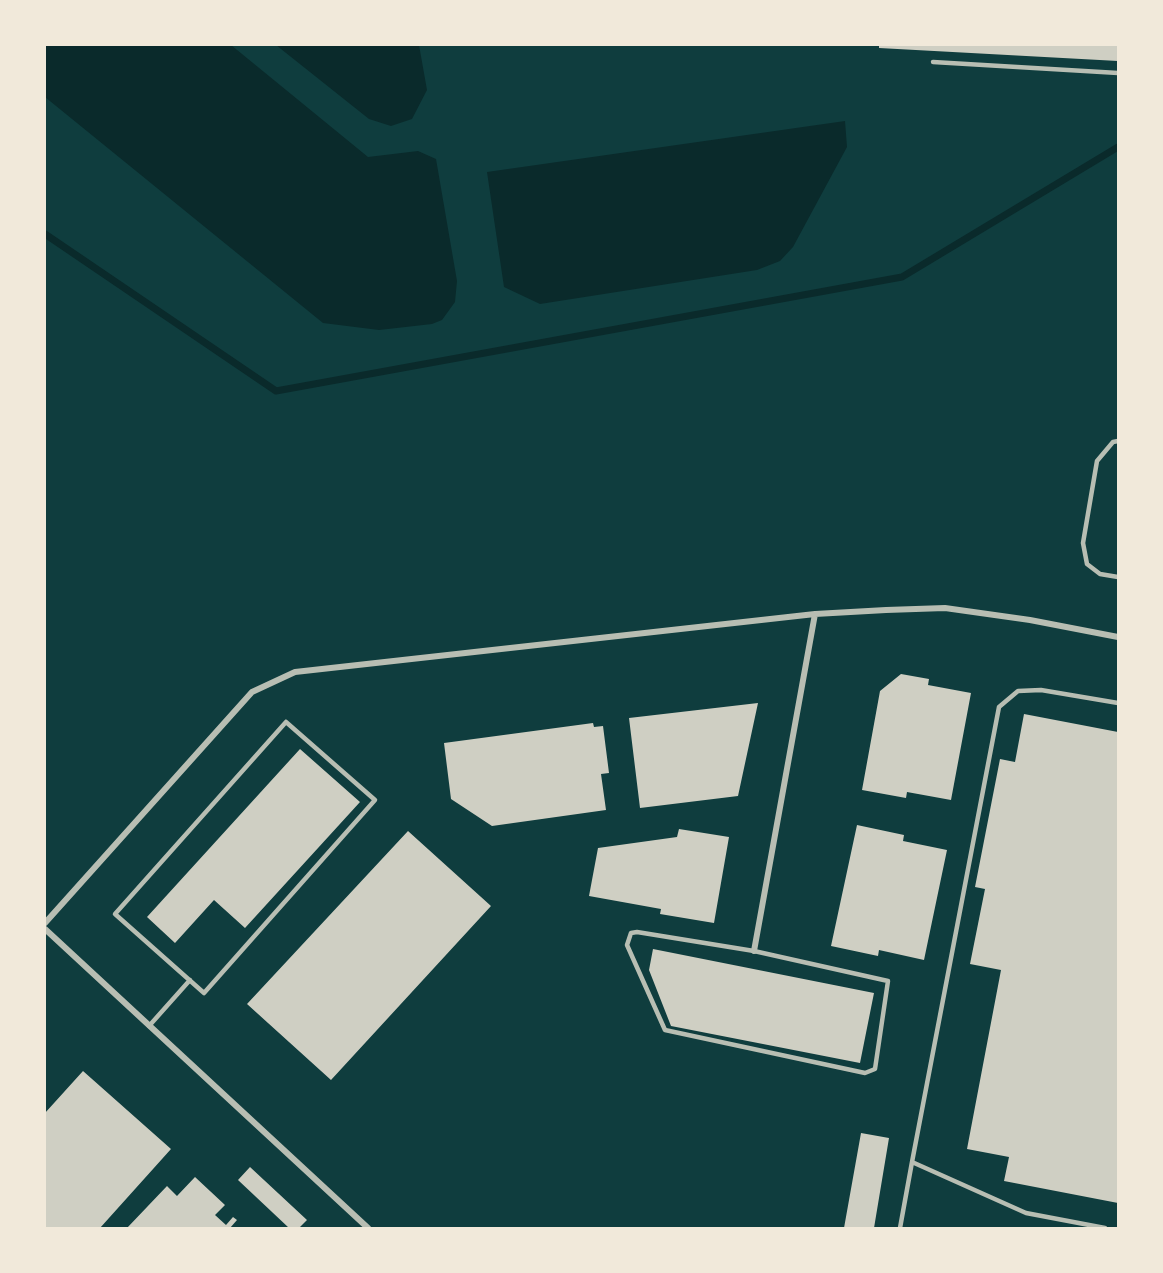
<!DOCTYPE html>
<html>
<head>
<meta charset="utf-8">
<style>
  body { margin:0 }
  #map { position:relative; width:1163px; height:1273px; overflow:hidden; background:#0f3d3e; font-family:"Sofia Sans Condensed",sans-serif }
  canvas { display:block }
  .frame { position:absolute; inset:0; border:46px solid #f1e9da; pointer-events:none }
</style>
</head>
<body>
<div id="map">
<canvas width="1163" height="1273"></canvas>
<div class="frame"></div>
</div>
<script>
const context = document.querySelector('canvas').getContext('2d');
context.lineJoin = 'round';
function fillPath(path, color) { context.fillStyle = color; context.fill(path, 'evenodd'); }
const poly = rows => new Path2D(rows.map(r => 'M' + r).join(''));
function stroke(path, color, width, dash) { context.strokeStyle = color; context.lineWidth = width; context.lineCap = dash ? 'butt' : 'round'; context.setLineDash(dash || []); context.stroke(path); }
fillPath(poly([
  [45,45,231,45,368,157,418,151,436,159,457,281,455,302,442,320,432,324,379,330,323,323,45,97],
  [276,45,419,45,427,90,412,119,391,126,369,119],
  [845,121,847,147,793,247,780,261,757,270,540,304,504,287,487,172]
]), '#0a2a2b');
stroke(poly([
  [45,234,276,391,902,277,1118,147]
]), '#0a2a2b', 7);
fillPath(poly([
  [879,45,1118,45,1118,61,879,48],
  [901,674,929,679,928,685,971,693,951,800,907,792,906,798,862,790,880,691],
  [758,703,738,796,640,808,629,718],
  [1024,714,1118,732,1118,1203,1004,1181,1009,1157,967,1149,1001,970,970,964,985,889,975,887,1000,759,1015,762],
  [593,723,594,727,603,726,609,773,601,774,606,810,492,826,451,799,444,743],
  [300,749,360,802,245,928,214,900,175,943,147,917],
  [857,825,904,835,903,841,947,850,924,960,879,950,878,956,831,946],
  [679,829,729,837,714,923,660,914,661,909,589,896,598,848,677,837],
  [408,831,491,906,331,1080,247,1004],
  [653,949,874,993,860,1063,671,1026,649,970],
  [83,1071,171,1149,100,1228,45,1228,45,1113],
  [861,1133,889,1138,874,1228,844,1228],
  [250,1167,307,1220,299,1228,289,1228,238,1180],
  [195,1177,225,1205,215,1215,226,1225,233,1217,237,1220,230,1228,127,1228,167,1186,177,1196]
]), '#cfcfc3');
stroke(poly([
  [933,62,1118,73],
  [1118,441,1113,442,1097,461,1083,543,1087,564,1100,574,1118,577],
  [286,722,375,800,204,993,115,914,286,722],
  [637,932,754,951,888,981,875,1069,865,1073,665,1030,627,945,631,933,637,932],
  [149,1026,190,980],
  [900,1228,912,1162],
  [1105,1228,1026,1213,912,1162,999,707,1018,691,1041,690,1118,703]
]), '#b8beb3', 4.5);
stroke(poly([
  [45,923,252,692,295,672,815,614,886,610,945,608,1030,620,1118,637],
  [45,929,368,1228],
  [754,951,815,614]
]), '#b8beb3', 6);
</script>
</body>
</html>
